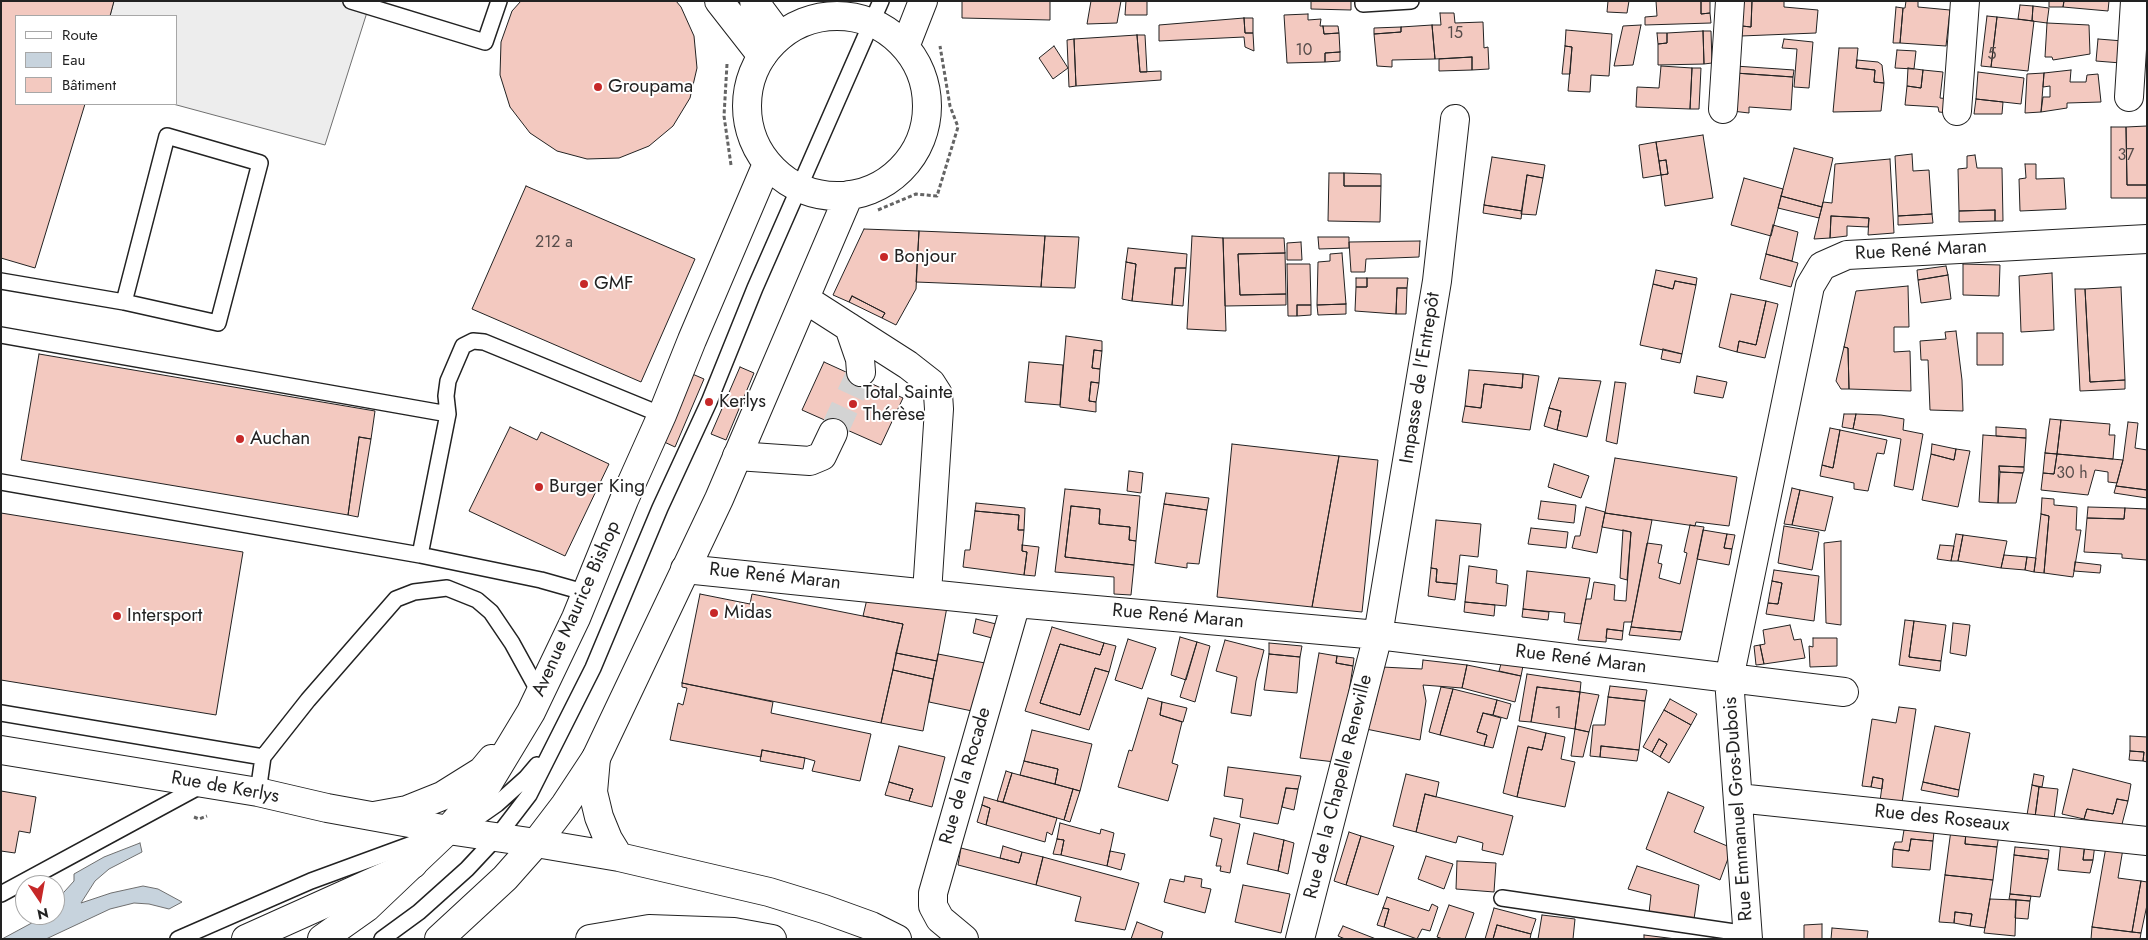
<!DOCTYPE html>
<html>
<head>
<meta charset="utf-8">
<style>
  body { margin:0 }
  #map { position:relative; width:2148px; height:940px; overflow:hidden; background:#fff; font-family:Jost,sans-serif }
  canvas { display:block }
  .frame { position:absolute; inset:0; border:2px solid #222; pointer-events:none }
  .legend { position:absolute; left:15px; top:15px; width:162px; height:90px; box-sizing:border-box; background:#fff; border:1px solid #a7a7a7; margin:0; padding:6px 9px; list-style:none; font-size:15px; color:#222 }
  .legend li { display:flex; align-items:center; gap:10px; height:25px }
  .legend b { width:25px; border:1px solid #a7a7a7 }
  .north { position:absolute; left:15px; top:875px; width:50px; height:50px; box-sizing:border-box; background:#fff; border:1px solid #a7a7a7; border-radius:50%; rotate:168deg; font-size:14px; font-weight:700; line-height:20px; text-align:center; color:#222 }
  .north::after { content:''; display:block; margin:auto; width:18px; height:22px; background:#c62828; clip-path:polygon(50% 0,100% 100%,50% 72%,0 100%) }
</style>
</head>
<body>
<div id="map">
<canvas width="2148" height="940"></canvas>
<div class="frame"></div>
<ul class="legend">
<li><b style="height:6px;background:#fff"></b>Route</li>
<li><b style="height:14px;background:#c7d3dd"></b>Eau</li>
<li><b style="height:14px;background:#f3c9c0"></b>Bâtiment</li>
</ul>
<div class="north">N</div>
</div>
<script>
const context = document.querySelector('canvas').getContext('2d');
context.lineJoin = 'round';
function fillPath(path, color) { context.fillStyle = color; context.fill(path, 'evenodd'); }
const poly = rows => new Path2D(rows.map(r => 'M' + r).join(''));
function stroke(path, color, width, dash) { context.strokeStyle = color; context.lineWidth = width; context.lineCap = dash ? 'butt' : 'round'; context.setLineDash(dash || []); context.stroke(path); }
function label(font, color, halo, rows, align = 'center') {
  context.font = font + ' Jost,sans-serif'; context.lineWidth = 4; context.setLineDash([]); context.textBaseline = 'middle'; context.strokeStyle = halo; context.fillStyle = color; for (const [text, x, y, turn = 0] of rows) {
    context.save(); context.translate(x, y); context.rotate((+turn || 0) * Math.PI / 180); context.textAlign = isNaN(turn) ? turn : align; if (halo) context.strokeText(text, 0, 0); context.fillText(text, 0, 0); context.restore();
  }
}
const parking = poly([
  [114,1,351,1,369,6,325,145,173,104,176,104,176,16,110,16,114,1]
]);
fillPath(parking, '#ededed');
stroke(parking, '#6f6f6f', 1);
const water = poly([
  [140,843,142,852,109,869,95,881,81,903,111,893,143,886,158,889,182,902,169,909,149,904,134,903,110,909,46,939,2,939,41,918,44,915,55,915,55,902,74,881,74,874,104,857,140,843]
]);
fillPath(water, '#c7d3dd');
stroke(water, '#6f6f6f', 1);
const building = poly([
  [1,1,114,1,110,16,16,16,16,104,85,104,35,268,1,258,1,1],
  [521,1,676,1,681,7,694,36,697,68,690,98,673,126,649,146,619,158,587,159,557,151,530,133,510,107,500,75,501,42,512,11,521,1],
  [962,1,1050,1,1050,20,962,18,962,1],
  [1091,1,1121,1,1117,23,1087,24,1091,1],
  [1126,1,1147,1,1147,15,1125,15,1126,1],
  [1311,1,1351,1,1351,10,1311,9,1311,1],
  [1608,1,1629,1,1627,13,1607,12,1608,1],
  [1652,1,1701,1,1701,14,1710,13,1711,23,1645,25,1645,17,1657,16,1656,1,1652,1],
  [1701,1,1710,1,1710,13,1701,14,1701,1],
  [1743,1,1752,1,1751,27,1742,26,1743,1],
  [1752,1,1784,1,1784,7,1818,10,1816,33,1741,36,1742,26,1751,27,1752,1],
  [1906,1,1918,1,1918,7,1950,10,1946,46,1900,43,1903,8,1905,8,1906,1],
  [2049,1,2064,1,2063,7,2049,7,2049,1],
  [2064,1,2109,1,2108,11,2063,7,2064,1],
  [2020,5,2033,6,2032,21,2018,19,2020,5],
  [2033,6,2049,8,2047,23,2032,21,2033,6],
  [1896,7,1903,8,1900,43,1893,43,1896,7],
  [1440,13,1454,13,1455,23,1483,22,1484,48,1488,47,1489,69,1472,70,1472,57,1435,59,1432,25,1441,25,1440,13],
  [1308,14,1308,20,1321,19,1320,26,1323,26,1324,34,1339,33,1340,52,1325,53,1325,62,1287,63,1284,15,1308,14],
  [1987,16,1997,17,1991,67,1981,66,1987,16],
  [1997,17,2034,21,2028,71,1991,67,1997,17],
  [1244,18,1245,33,1253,33,1254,51,1245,47,1244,37,1159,41,1159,25,1244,18],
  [1244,18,1253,18,1253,33,1245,33,1244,18],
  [2047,23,2089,25,2090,54,2053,60,2052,57,2045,57,2047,23],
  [1432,25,1435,59,1392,60,1392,67,1377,66,1374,34,1401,32,1401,27,1432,25],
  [1641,25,1633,65,1614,66,1623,26,1641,25],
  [1323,26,1338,26,1339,33,1324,34,1323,26],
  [1401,27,1401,32,1374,34,1374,28,1401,27],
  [1566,30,1612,34,1609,76,1591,75,1590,92,1568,91,1572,47,1565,46,1566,30],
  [1703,31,1711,31,1712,63,1704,64,1703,31],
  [1703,31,1704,64,1658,65,1658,44,1667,43,1667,33,1703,31],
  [1657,33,1667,33,1667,43,1658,44,1657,33],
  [1137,35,1145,35,1147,72,1140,72,1137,35],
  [1137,35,1140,72,1161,71,1161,80,1076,86,1074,39,1137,35],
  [1074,39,1076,86,1069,87,1067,40,1074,39],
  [1784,39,1813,42,1809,88,1794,87,1797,49,1782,48,1784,39],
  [2098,39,2123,41,2121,63,2096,61,2098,39],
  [1054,46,1068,68,1053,79,1039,58,1054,46],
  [1565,46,1572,47,1570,74,1562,74,1565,46],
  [1839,48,1858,48,1856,68,1875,70,1874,82,1884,83,1881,111,1833,112,1839,48],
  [1897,50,1916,51,1914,69,1895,68,1897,50],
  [1340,52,1340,61,1325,62,1325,53,1340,52],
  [1472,57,1472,70,1439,71,1439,59,1472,57],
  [1857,60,1878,62,1882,65,1884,83,1874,82,1875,70,1856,68,1857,60],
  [1661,66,1692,68,1690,109,1636,107,1637,87,1659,88,1661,66],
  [1735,66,1794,70,1793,77,1735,73,1735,66],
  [1692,68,1701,68,1699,109,1690,109,1692,68],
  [1908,68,1923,70,1921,88,1907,86,1908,68],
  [1923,70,1943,72,1940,98,1950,99,1949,113,1939,112,1938,107,1905,105,1907,86,1921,88,1923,70],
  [2071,70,2070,82,2086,82,2087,75,2098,74,2101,102,2067,103,2067,108,2041,112,2043,97,2050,97,2050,86,2043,87,2044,73,2071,70],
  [1978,72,2024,78,2021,104,1976,99,1978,72],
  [1735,73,1793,77,1791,110,1749,107,1749,113,1732,111,1735,73],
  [2044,73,2041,112,2025,113,2027,74,2044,73],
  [1976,99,2003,102,2002,114,1974,114,1976,99],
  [2147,126,2147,185,2127,185,2126,127,2147,126],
  [2111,127,2126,127,2127,185,2147,185,2147,198,2111,198,2111,127],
  [1703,135,1713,198,1665,206,1661,175,1668,174,1666,160,1659,161,1656,142,1703,135],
  [1656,142,1661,175,1643,178,1639,145,1656,142],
  [1794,148,1833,158,1822,207,1781,196,1794,148],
  [1912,154,1913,171,1929,170,1932,214,1898,216,1895,156,1912,154],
  [1975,155,1977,168,2002,168,2003,221,1995,221,1995,210,1959,211,1958,169,1967,168,1967,156,1975,155],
  [1492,157,1545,165,1543,178,1527,175,1522,211,1484,205,1492,157],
  [1890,159,1894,233,1868,235,1869,218,1831,216,1830,238,1814,239,1823,202,1832,203,1835,164,1890,159],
  [1666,160,1668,174,1661,175,1659,161,1666,160],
  [2025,164,2036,164,2036,179,2064,178,2066,209,2020,211,2019,179,2026,178,2025,164],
  [1329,173,1344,173,1344,186,1381,186,1380,222,1328,221,1329,173],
  [1344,173,1381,174,1381,186,1344,186,1344,173],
  [1527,175,1543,178,1536,215,1521,214,1527,175],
  [1744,178,1783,189,1771,236,1731,225,1744,178],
  [526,186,695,259,641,382,472,309,526,186],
  [1781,196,1822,207,1819,218,1778,208,1781,196],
  [1484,205,1522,211,1521,219,1483,213,1484,205],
  [1995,210,1995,221,1959,222,1959,211,1995,210],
  [1932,214,1933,223,1898,225,1898,216,1932,214],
  [1831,216,1869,218,1868,227,1847,226,1847,236,1830,238,1831,216],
  [1773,225,1798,232,1792,261,1766,254,1773,225],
  [864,229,919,231,916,289,896,325,882,318,885,313,852,296,849,302,833,295,864,229],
  [919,231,1045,236,1041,287,916,282,919,231],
  [1045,236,1079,237,1075,288,1041,287,1045,236],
  [1192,236,1223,238,1226,331,1187,329,1192,236],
  [1318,237,1349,237,1349,248,1319,249,1318,237],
  [1223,238,1284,238,1285,253,1238,254,1240,295,1286,294,1286,305,1225,306,1223,238],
  [1420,241,1419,257,1366,259,1365,272,1351,272,1349,242,1420,241],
  [1301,242,1302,260,1287,260,1287,243,1301,242],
  [1128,248,1187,254,1186,268,1175,268,1172,305,1132,301,1136,264,1126,262,1128,248],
  [1285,253,1286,294,1240,295,1238,254,1285,253],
  [1342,253,1346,304,1317,305,1318,262,1330,261,1330,254,1342,253],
  [1766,254,1798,263,1791,287,1760,279,1766,254],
  [1126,262,1136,264,1132,301,1122,299,1126,262],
  [1287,264,1310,264,1311,305,1297,305,1297,316,1288,316,1287,264],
  [1963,264,2000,265,1999,296,1963,295,1963,264],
  [1946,266,1948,275,1918,280,1917,270,1946,266],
  [1175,268,1186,268,1183,306,1172,305,1175,268],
  [1656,270,1697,278,1696,285,1675,281,1673,289,1653,284,1656,270],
  [2052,273,2054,330,2021,332,2019,276,2052,273],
  [1948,275,1951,299,1921,303,1918,280,1948,275],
  [1356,278,1367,278,1367,287,1356,287,1356,278],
  [1367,278,1408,278,1407,288,1397,288,1396,314,1355,311,1356,287,1367,287,1367,278],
  [1675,281,1696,285,1682,354,1640,345,1653,284,1673,289,1675,281],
  [1908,286,1909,327,1894,327,1894,352,1910,351,1911,391,1849,389,1848,348,1844,347,1856,291,1908,286],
  [2121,287,2125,380,2090,382,2085,289,2121,287],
  [1397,288,1407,288,1406,314,1396,314,1397,288],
  [2075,289,2085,289,2090,382,2125,380,2125,389,2080,391,2075,289],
  [1731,294,1766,301,1756,345,1739,341,1737,352,1719,347,1731,294],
  [852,296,885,313,882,318,849,302,852,296],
  [1766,301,1778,304,1765,358,1737,352,1739,341,1756,345,1766,301],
  [1346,304,1346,314,1318,315,1317,305,1346,304],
  [1297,305,1311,305,1311,315,1297,316,1297,305],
  [1956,331,1962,380,1963,411,1930,410,1928,360,1921,360,1920,341,1946,339,1945,332,1956,331],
  [1977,333,2003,333,2003,365,1977,365,1977,333],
  [1066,336,1102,341,1102,351,1094,350,1092,368,1100,369,1099,383,1091,382,1089,401,1096,402,1096,412,1060,407,1066,336],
  [1844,347,1848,348,1849,389,1841,389,1836,381,1844,347],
  [1663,349,1682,354,1680,363,1661,359,1663,349],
  [1094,350,1102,351,1100,369,1092,368,1094,350],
  [39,354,375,411,371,439,359,437,348,515,21,460,39,354],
  [824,362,903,398,881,445,802,410,824,362],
  [1029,362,1063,365,1060,405,1025,402,1029,362],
  [740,367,754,373,726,440,711,434,740,367],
  [1469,370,1523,374,1522,388,1484,384,1481,408,1465,406,1469,370],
  [690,373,704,379,675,447,660,440,690,373],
  [1523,374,1539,376,1530,430,1462,422,1465,406,1481,408,1484,384,1522,388,1523,374],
  [1697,376,1727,382,1723,398,1694,393,1697,376],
  [1559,378,1601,381,1587,437,1557,430,1561,411,1549,408,1559,378],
  [1091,382,1099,383,1096,402,1089,401,1091,382],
  [1615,382,1626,383,1617,444,1606,441,1615,382],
  [1549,408,1561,411,1557,430,1544,426,1549,408],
  [1844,414,1856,414,1853,429,1842,427,1844,414],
  [1856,414,1881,415,1904,419,1903,430,1923,434,1913,490,1894,486,1901,439,1853,429,1856,414],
  [2050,419,2061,420,2057,454,2045,453,2050,419],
  [2061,420,2110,424,2109,435,2115,435,2113,459,2057,454,2061,420],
  [2128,422,2138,423,2135,448,2147,450,2147,490,2116,486,2123,460,2128,422],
  [510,427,537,440,541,432,609,464,565,556,469,511,510,427],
  [1996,427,2026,429,2026,438,1996,436,1996,427],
  [1830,428,1840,430,1833,468,1822,465,1830,428],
  [1840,430,1887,440,1884,454,1877,453,1868,491,1854,489,1854,483,1820,476,1822,465,1833,468,1840,430],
  [1983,435,2026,438,2024,467,1999,466,1998,503,1979,502,1983,435],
  [359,437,371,439,358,517,348,515,359,437],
  [1232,444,1339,456,1312,607,1217,597,1232,444],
  [1932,444,1956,449,1954,460,1931,454,1932,444],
  [1956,449,1970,451,1958,507,1922,500,1931,454,1954,460,1956,449],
  [2045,453,2057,454,2054,474,2043,473,2045,453],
  [2057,454,2123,460,2117,483,2108,482,2108,472,2095,470,2088,495,2041,490,2043,473,2054,474,2057,454],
  [1339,456,1378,460,1362,612,1312,607,1339,456],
  [1615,458,1737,477,1729,526,1696,522,1695,526,1605,513,1615,458],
  [1554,464,1589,476,1581,498,1548,487,1554,464],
  [1999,466,2024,467,2024,471,2023,473,2000,472,1999,466],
  [1129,471,1143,473,1141,493,1127,491,1129,471],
  [2000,472,2023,473,2016,503,1998,503,2000,472],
  [2116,486,2147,490,2147,498,2114,493,2116,486],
  [1792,488,1800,490,1792,525,1784,524,1792,488],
  [1065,489,1140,496,1136,541,1129,540,1130,527,1099,524,1100,509,1071,506,1065,557,1134,565,1131,595,1114,594,1114,577,1055,572,1065,489],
  [1800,490,1833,497,1825,531,1792,525,1800,490],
  [1166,493,1209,498,1207,510,1164,504,1166,493],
  [2042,498,2054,499,2054,505,2077,507,2076,530,2081,530,2073,577,2044,573,2049,516,2041,514,2042,498],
  [1541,501,1576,505,1574,523,1538,519,1541,501],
  [976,503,1025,508,1024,530,1018,530,1019,515,975,511,976,503],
  [1164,504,1207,510,1199,564,1187,563,1187,568,1155,563,1164,504],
  [1071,506,1100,509,1099,524,1130,527,1129,540,1136,541,1134,565,1065,557,1071,506],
  [1586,507,1605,512,1597,553,1572,548,1575,536,1580,536,1586,507],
  [2088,507,2125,508,2124,519,2087,518,2088,507],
  [2125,508,2147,509,2147,560,2122,558,2122,554,2084,552,2087,518,2124,519,2125,508],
  [975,511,1019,515,1018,530,1024,530,1022,551,1027,552,1024,575,963,567,965,550,970,550,975,511],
  [1,513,243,552,216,715,1,680,1,513],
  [1605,513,1652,520,1632,622,1624,622,1623,631,1607,629,1606,642,1578,640,1586,599,1591,599,1594,582,1615,585,1614,600,1626,601,1631,532,1602,527,1605,513],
  [2041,514,2049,516,2044,573,2034,572,2041,514],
  [1436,520,1481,524,1478,557,1460,555,1457,584,1436,582,1437,569,1431,568,1436,520],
  [1690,525,1704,527,1682,632,1631,627,1647,543,1662,545,1658,563,1662,564,1659,578,1680,584,1687,553,1684,552,1690,525],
  [1784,526,1819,532,1812,570,1778,563,1784,526],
  [1531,528,1568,532,1566,548,1528,544,1531,528],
  [1623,530,1631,532,1627,580,1620,578,1623,530],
  [1703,530,1727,534,1724,548,1732,549,1729,565,1697,559,1703,530],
  [1727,534,1735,535,1732,549,1724,548,1727,534],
  [1956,534,1963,535,1958,561,1951,561,1956,534],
  [1963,535,2007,541,2001,568,1958,561,1963,535],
  [1841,541,1841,625,1826,623,1824,543,1841,541],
  [1022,545,1039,547,1035,576,1024,575,1027,552,1022,551,1022,545],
  [1940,545,1954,546,1951,561,1937,559,1940,545],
  [2004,555,2027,557,2025,570,2001,568,2004,555],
  [2027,557,2036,558,2034,572,2025,570,2027,557],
  [2075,562,2101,565,2100,573,2074,571,2075,562],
  [1469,566,1497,570,1496,583,1508,585,1506,606,1465,602,1469,566],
  [1431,568,1437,569,1436,582,1457,584,1455,600,1428,596,1431,568],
  [1774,570,1819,576,1814,621,1766,614,1768,603,1778,604,1782,583,1772,581,1774,570],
  [1527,571,1590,578,1581,624,1564,622,1565,613,1523,609,1527,571],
  [1772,581,1782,583,1778,604,1768,603,1772,581],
  [700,594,750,604,752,594,903,624,881,723,682,683,700,594],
  [867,599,947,607,937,661,896,653,903,624,863,616,867,599],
  [1465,602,1495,605,1494,616,1464,612,1465,602],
  [1523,609,1549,612,1548,620,1522,617,1523,609],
  [976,619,996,624,992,638,973,633,976,619],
  [1905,620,1914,621,1909,657,1941,661,1940,671,1899,665,1905,620],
  [1914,621,1946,625,1941,661,1909,657,1914,621],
  [1953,623,1970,625,1966,656,1950,653,1953,623],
  [1790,625,1794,640,1801,639,1805,658,1764,664,1760,645,1765,644,1763,630,1790,625],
  [1052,627,1104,643,1100,655,1060,644,1040,703,1080,715,1095,668,1109,672,1089,730,1025,711,1052,627],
  [1631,627,1682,632,1680,640,1629,635,1631,627],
  [1607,629,1623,631,1622,640,1606,638,1607,629],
  [1180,637,1197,642,1186,680,1171,675,1180,637],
  [1813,638,1837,638,1837,666,1810,667,1809,646,1813,647,1813,638],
  [1128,639,1156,648,1142,689,1115,680,1128,639],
  [1225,640,1264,650,1256,681,1251,716,1231,713,1237,677,1216,671,1225,640],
  [1197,642,1210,646,1195,702,1180,697,1197,642],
  [1104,643,1116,646,1109,672,1095,668,1080,715,1040,703,1060,644,1100,655,1104,643],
  [1269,643,1302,646,1300,657,1269,654,1269,643],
  [1760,645,1764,664,1756,665,1754,646,1760,645],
  [896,653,937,661,933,679,893,670,896,653],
  [1319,653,1337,656,1336,663,1353,666,1343,730,1335,762,1300,758,1319,653],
  [938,654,985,663,972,711,929,702,938,654],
  [1269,654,1300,657,1297,693,1264,690,1269,654],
  [1337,656,1354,658,1353,666,1336,663,1337,656],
  [1423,660,1467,665,1462,688,1423,685,1426,701,1420,740,1366,729,1369,705,1375,705,1382,667,1422,669,1423,660],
  [1501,664,1523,666,1521,676,1499,671,1501,664],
  [1467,665,1521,676,1515,702,1462,688,1467,665],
  [893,670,933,679,923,731,881,723,893,670],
  [1527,674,1581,682,1580,692,1537,687,1531,722,1519,721,1527,674],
  [682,683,773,702,771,713,871,734,860,781,812,771,815,761,805,758,762,750,761,757,670,740,678,703,683,705,687,688,682,687,682,683],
  [1610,686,1647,690,1645,701,1608,697,1610,686],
  [1441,687,1453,689,1440,735,1429,732,1441,687],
  [1537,687,1580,692,1575,729,1531,722,1537,687],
  [1453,689,1497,700,1493,715,1483,713,1477,732,1487,735,1484,746,1440,735,1453,689],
  [1580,692,1599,695,1589,732,1575,729,1580,692],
  [1608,697,1645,701,1639,750,1601,746,1600,757,1590,756,1593,725,1605,725,1608,697],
  [1148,698,1162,702,1160,715,1182,722,1172,763,1178,765,1168,801,1118,787,1129,750,1132,751,1148,698],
  [1670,699,1697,714,1691,725,1664,710,1670,699],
  [1497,700,1511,704,1507,719,1493,715,1497,700],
  [1162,702,1187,708,1183,722,1160,715,1162,702],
  [1899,707,1916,709,1902,803,1880,801,1883,779,1873,777,1871,787,1862,786,1872,719,1896,723,1899,707],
  [1664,710,1691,725,1669,763,1660,757,1667,744,1659,739,1652,752,1643,747,1664,710],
  [1483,713,1501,718,1493,748,1484,746,1487,735,1477,732,1483,713],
  [1518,726,1546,733,1542,750,1528,747,1517,797,1503,793,1518,726],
  [1935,726,1970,733,1959,790,1923,782,1935,726],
  [1575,729,1589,732,1583,757,1571,756,1575,729],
  [1032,730,1092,744,1080,791,1055,784,1058,769,1024,761,1032,730],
  [1546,733,1565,737,1561,759,1575,762,1565,807,1517,797,1528,747,1542,750,1546,733],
  [2130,736,2147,737,2147,762,2143,761,2144,752,2130,751,2130,736],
  [1659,739,1667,744,1660,757,1652,752,1659,739],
  [899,746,945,757,932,807,909,801,913,789,889,782,899,746],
  [1601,746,1639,750,1637,761,1600,757,1601,746],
  [762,750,805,758,803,769,760,761,762,750],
  [2130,751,2144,752,2143,761,2129,760,2130,751],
  [1024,761,1058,769,1055,784,1020,775,1024,761],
  [1228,767,1301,776,1298,789,1286,788,1278,824,1240,817,1243,799,1224,796,1228,767],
  [2073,769,2131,784,2128,801,2117,799,2113,814,2087,809,2084,819,2062,814,2073,769],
  [1006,771,1012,773,1003,802,997,801,1006,771],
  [1012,773,1073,789,1064,820,1003,802,1012,773],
  [1406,774,1439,782,1436,797,1425,794,1416,832,1393,826,1406,774],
  [2034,774,2044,776,2042,787,2032,785,2034,774],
  [1873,777,1883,779,1882,789,1871,787,1873,777],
  [889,782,913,789,909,801,885,795,889,782],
  [1923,782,1959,790,1958,797,1921,790,1923,782],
  [2032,785,2039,787,2035,817,2027,815,2032,785],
  [2039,787,2058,789,2054,819,2035,817,2039,787],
  [1286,788,1298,789,1294,810,1282,807,1286,788],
  [1073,789,1080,791,1070,822,1064,820,1073,789],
  [1,791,36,797,30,833,19,831,15,853,1,851,1,791],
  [1668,792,1704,807,1694,832,1732,848,1720,880,1646,849,1668,792],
  [1425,794,1513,816,1503,855,1482,850,1483,843,1458,836,1456,843,1416,832,1425,794],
  [984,797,1057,818,1052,835,1047,832,1045,842,986,825,990,808,982,805,984,797],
  [2117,799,2128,801,2121,828,2084,819,2087,809,2113,814,2117,799],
  [982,805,990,808,986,825,977,822,982,805],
  [1214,818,1240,824,1230,873,1220,871,1221,866,1216,866,1222,839,1210,836,1214,818],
  [1060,823,1100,834,1101,829,1114,833,1107,866,1061,855,1064,840,1057,839,1060,823],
  [1904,830,1934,832,1933,841,1911,839,1909,851,1893,849,1895,842,1902,842,1904,830],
  [1951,830,1966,832,1965,844,1997,847,1993,880,1945,875,1951,830],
  [1349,832,1361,836,1346,885,1334,881,1349,832],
  [1966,832,1999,835,1997,847,1965,844,1966,832],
  [1254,833,1284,840,1278,871,1247,864,1254,833],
  [1361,836,1394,846,1378,895,1346,885,1361,836],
  [1057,839,1064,840,1061,855,1053,854,1057,839],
  [1911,839,1933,841,1930,870,1892,867,1893,849,1909,851,1911,839],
  [1284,840,1294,843,1288,874,1278,871,1284,840],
  [2061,841,2085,843,2083,860,2093,860,2090,873,2058,870,2061,841],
  [2107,841,2124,843,2118,878,2141,881,2132,932,2092,927,2107,841],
  [2085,843,2095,844,2093,860,2083,860,2085,843],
  [1003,846,1022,852,1019,863,1000,858,1003,846],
  [2015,847,2049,850,2048,859,2014,855,2015,847],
  [961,848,1019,863,1022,852,1043,857,1036,885,958,865,961,848],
  [1110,851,1125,854,1121,870,1107,866,1110,851],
  [2014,855,2048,859,2040,897,2010,894,2014,855],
  [1426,856,1453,864,1444,889,1418,879,1426,856],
  [1043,857,1139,883,1125,930,1075,921,1081,897,1036,885,1043,857],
  [1457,861,1496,863,1494,892,1456,889,1457,861],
  [1637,866,1699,885,1694,919,1649,913,1651,895,1628,889,1637,866],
  [1945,875,1993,880,1985,928,1970,926,1972,914,1955,912,1954,923,1939,922,1945,875],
  [1185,876,1202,879,1201,887,1211,889,1205,913,1164,902,1170,879,1184,882,1185,876],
  [2141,881,2147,882,2147,905,2141,933,2132,932,2141,881],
  [1243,885,1290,894,1281,933,1235,922,1243,885],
  [2010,894,2031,896,2030,901,2009,899,2010,894],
  [1387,897,1429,911,1432,904,1438,907,1430,931,1422,929,1417,939,1384,927,1389,909,1383,908,1387,897],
  [1990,899,2016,900,2015,936,1984,933,1990,899],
  [2016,900,2030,901,2028,919,2015,918,2016,900],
  [1449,905,1474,913,1465,939,1443,939,1437,937,1449,905],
  [1383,908,1389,909,1384,927,1377,925,1383,908],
  [1494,908,1536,919,1531,934,1497,925,1493,939,1485,939,1494,908],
  [1955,912,1972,914,1970,926,1954,923,1955,912],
  [1542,915,1575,919,1573,939,1538,939,1542,915],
  [1137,922,1163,932,1161,939,1131,939,1137,922],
  [1822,924,1822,939,1804,939,1804,925,1822,924],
  [1497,925,1531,934,1530,939,1493,939,1497,925],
  [1343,926,1376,939,1345,939,1338,936,1343,926],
  [2092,927,2132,932,2141,933,2140,939,2091,939,2092,927],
  [1832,928,1868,931,1867,939,1831,939,1832,928],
  [1644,935,1676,939,1644,939,1644,935]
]);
fillPath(building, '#f3c9c0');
stroke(building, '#222', 1);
stroke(poly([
  [833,433,861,372]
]), '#d3d3d3', 28, [28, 14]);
const service = poly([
  [351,1,485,42,499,1],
  [1363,1,1363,4,1411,1],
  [1,281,124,302,218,323,260,163,167,136,124,302],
  [1,335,448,414,446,396,448,381,463,346,473,341,484,342,662,415],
  [1,482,420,555,448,414],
  [420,555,541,580,587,593],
  [1,713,263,757,258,792],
  [263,757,308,700,396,599,414,592,447,588,477,600,491,612,512,643,540,694],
  [457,826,477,818,497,804,526,778,537,765],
  [1,894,204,784],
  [1502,898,1748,934],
  [178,939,311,881,431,837],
  [382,939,419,912,467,869,496,838,529,795,593,668,660,508,709,402,755,288,881,1]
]);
const minor = poly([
  [2129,97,2135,1],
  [1723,109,1730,1],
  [1957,111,1965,1],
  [805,299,908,365,931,383,938,394,939,409,927,593],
  [849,327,860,359,861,372],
  [737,456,810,461,822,456,833,433],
  [685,569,1016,603,1378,635,1844,692],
  [1,750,258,792,327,808,448,830,536,843],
  [1738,798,2147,841],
  [964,939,940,919,933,906,933,893,1016,603],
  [1300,939,1378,635,1437,281,1455,119],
  [1748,939,1729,679,1810,286,1822,266,1847,255,2147,239]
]);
const secondary = poly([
  [719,1,762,56],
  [754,1,780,36]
]);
const primary = poly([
  '747 106a90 90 0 1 1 180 0a90 90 0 1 1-180 0Z',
  [905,47,923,1],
  [374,816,407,810,442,796,482,771,492,759],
  [322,939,367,907,448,830,487,785,531,712,576,618,624,500,662,415,692,340,767,164],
  [439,939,505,878,536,843,565,805,596,758,719,499,849,195]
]);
const motorway = poly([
  [596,758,593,792,599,817,608,839,619,857],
  [536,843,619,857,769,892,824,909,871,926,897,939],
  [246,939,413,864],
  [590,939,649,929,734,932,772,939]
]);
stroke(service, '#222', 18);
stroke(minor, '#222', 30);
stroke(secondary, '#222', 30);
stroke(primary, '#222', 30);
stroke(motorway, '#222', 30);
stroke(poly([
  [727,64,724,116,731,165],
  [878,210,916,194,937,196,958,127,950,106,940,46],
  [194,817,199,819,207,816]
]), '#646464', 3, [4, 2.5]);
stroke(service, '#fff', 15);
stroke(minor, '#fff', 28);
stroke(secondary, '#fff', 28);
stroke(primary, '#fff', 28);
stroke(motorway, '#fff', 28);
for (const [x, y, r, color] of [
  [598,87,5,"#c62828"],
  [884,257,5,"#c62828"],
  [584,284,5,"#c62828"],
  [709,402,5,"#c62828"],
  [853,404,5,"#c62828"],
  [240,439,5,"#c62828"],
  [539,487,5,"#c62828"],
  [714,613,5,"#c62828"],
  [117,616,5,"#c62828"]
]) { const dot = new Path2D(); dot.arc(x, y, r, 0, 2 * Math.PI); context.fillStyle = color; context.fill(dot); stroke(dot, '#fff', 2); }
label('16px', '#564c4a', null, [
  ["15",1455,34],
  ["10",1304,51],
  ["5",1992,55],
  ["37",2126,156],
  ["212 a",554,243],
  ["30 h",2072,474],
  ["1",1558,714]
]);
label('19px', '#222', '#fff', [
  ["Groupama",608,87],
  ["Bonjour",894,257],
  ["GMF",594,284],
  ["Total Sainte",863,393],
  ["Thérèse",863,415],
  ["Kerlys",719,402],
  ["Auchan",250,439],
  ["Burger King",549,487],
  ["Midas",724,613],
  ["Intersport",127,616]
], 'left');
label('19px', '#222', '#fff', [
  ["Rue René Maran",1921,251,-3],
  ["Impasse de l'Entrepôt",1421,378,-81],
  ["Rue René Maran",775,577,6],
  ["Avenue Maurice Bishop",577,609,-66],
  ["Rue René Maran",1178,617,5],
  ["Rue René Maran",1581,660,7],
  ["Rue de la Rocade",966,776,-74],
  ["Rue de la Chapelle Reneville",1339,787,-76],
  ["Rue de Kerlys",225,788,10],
  ["Rue Emmanuel Gros-Dubois",1739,809,-94],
  ["Rue des Roseaux",1942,819,6]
]);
</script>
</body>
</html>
